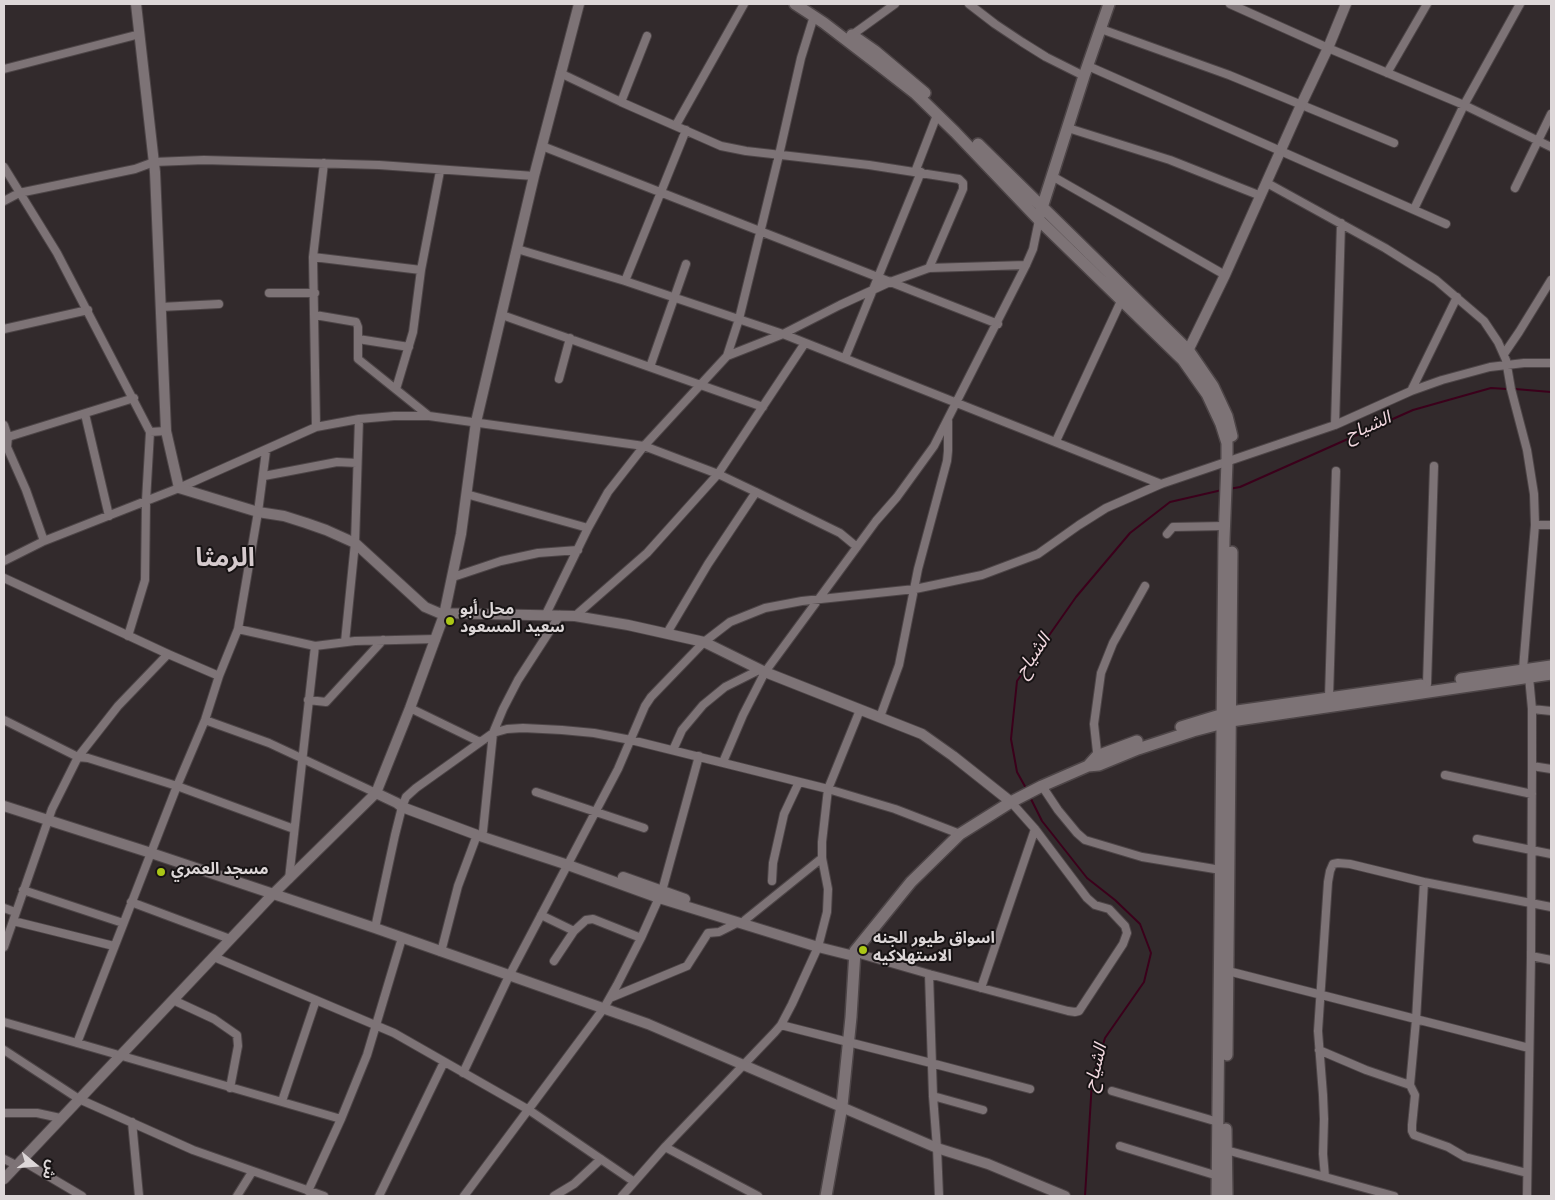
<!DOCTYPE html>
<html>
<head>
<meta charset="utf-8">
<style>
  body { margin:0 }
  #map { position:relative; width:1555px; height:1200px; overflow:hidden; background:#322a2c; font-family:Georgia,"Noto Sans Arabic",serif }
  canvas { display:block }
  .frame { position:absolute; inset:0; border:5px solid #ddd7d8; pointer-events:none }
  .north { position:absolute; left:10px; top:1140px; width:50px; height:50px; -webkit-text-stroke:4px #171314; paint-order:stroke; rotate:108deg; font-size:14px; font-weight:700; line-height:20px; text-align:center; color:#ddd7d8 }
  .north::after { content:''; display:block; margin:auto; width:18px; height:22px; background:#ddd7d8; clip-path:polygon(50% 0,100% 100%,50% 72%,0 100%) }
</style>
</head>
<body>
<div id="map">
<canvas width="1555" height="1200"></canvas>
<div class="frame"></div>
<div class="north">ش</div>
</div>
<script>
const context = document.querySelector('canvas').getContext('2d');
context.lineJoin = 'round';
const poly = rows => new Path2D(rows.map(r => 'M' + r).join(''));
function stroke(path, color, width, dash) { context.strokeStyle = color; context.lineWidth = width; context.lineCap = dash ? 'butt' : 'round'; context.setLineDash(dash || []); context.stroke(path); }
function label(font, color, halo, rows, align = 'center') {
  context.font = font + ' Georgia,"Noto Sans Arabic",serif'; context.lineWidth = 4; context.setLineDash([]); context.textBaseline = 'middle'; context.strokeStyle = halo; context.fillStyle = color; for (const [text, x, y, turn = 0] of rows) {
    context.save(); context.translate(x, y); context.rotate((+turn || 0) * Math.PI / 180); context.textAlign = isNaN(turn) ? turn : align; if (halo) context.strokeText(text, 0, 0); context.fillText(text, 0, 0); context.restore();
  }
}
stroke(poly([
  [1515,389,1551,392],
  [1229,489,1240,487,1413,410,1491,388,1507,389],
  [1027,790,1017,772,1011,739,1017,681,1076,597,1130,533,1170,502,1222,490],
  [1030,797,1042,821,1087,878,1115,900,1140,924,1151,953,1144,982,1105,1038,1092,1081,1085,1196]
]), '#3b001b', 2);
const minor = poly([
  [969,4,995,24,1022,42,1046,57,1084,76],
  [1230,4,1328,48,1464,105,1551,147],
  [1101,29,1229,75,1394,143],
  [852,35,895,4],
  [1088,66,1446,224],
  [4,69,140,34],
  [560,73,621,102,721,146,746,151,869,165,959,179,963,183,963,189,929,268],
  [1387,73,1427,4],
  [621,102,647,36],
  [676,125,744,4],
  [1068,128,1170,160,1261,196],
  [542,146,998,324],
  [4,167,57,253,150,432,166,431],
  [915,172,937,115],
  [1052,176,1225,275],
  [1267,183,1385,248,1436,280,1484,321,1498,342,1506,360,1511,389,1527,450,1534,494,1535,525,1523,669],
  [1515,188,1551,114],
  [4,201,19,193,135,169,154,162,204,160,379,165,534,176],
  [1414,209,1464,105,1520,4],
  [517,249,625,281,783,334,1161,484],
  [313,257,421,270,440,171],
  [625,281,686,130],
  [269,293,315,293],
  [161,307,219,304],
  [315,315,356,322,358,327,358,359,429,416],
  [502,315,763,407],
  [4,329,88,310],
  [358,339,409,347],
  [1504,354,1519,332,1551,280],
  [727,356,783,334,840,305,890,282,929,268,1026,265],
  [845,358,921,172],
  [650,367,686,264],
  [559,379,570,338],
  [396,389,413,332,421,270],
  [1411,391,1457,297],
  [85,414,109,516],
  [4,425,8,437,7,447,26,490,44,541],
  [1335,425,1341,223],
  [316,427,313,257,324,163],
  [8,437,134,398],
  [1056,441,1121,301],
  [264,476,337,462,357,463],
  [466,494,588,528],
  [1535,525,1551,525],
  [1167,534,1173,527,1224,526],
  [4,561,44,541,179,488,316,427,359,419,394,416,429,416,644,446,718,474,756,492,840,533,857,547],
  [453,577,501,561,538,553,578,550],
  [4,578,168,654,219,676],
  [546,614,588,528,608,492,644,446,727,356,739,319,779,155,801,58,814,16],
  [575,616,647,553,718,474,805,343],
  [238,629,315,646,355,641,436,639],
  [667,633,708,564,756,492],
  [128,636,145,580,146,501,150,432],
  [345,642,355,543,359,419],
  [1427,684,1434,466],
  [1329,697,1336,471],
  [308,700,326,702,383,640],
  [410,708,480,742],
  [1532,709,1551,711],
  [880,717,899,665,918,569,947,461,948,451,948,421],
  [4,720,78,757,88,758,177,786,294,829],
  [205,720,269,743,376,793],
  [673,750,682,730,703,705,725,687,759,670],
  [1098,761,1094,724,1101,673,1113,643,1145,586],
  [723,762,743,715,765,672,876,521,897,497,934,446,1026,265,1033,249,1039,220],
  [1532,766,1551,769],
  [1445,775,1532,794],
  [1042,786,1058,810,1077,833,1085,840,1142,857,1221,870],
  [536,792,644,828],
  [483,831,493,733,503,709,518,680,560,615],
  [1477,839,1551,854],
  [289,879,315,646],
  [772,881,773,863,784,814,799,782],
  [23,890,123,923],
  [131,902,230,939],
  [4,908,15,912],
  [541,915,574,931],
  [745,920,822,858],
  [13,921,114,946],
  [375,928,395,835,402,807,406,797,416,788,493,733,507,729,523,728,562,730,594,733,631,740,828,789,895,809,960,834],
  [4,947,52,809,78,757,118,706,168,654],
  [855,951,863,955,929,974,1068,1011,1075,1012,1079,1011,1123,944,1127,933,1125,926,1109,909,1095,905,1087,898,1035,829,1011,802],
  [441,952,458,886,477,835],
  [1531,956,1551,960],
  [214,957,394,1033,529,1110,633,1181],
  [554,961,574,931,586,920,593,919,641,938],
  [1224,970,1529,1048],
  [929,974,933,1096,937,1148,939,1196],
  [981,988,1035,829],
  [610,998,687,966,708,933,719,932,737,923],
  [173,1000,214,1019,237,1035,238,1046,230,1088],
  [4,1022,341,1119],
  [781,1025,931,1063,1030,1089],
  [77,1043,177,786,205,720,219,676,238,629,258,512,266,451],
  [4,1050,79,1099,193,1150,324,1196],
  [1319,1050,1366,1070,1410,1085,1415,1095,1412,1125,1412,1131,1414,1135,1448,1147,1465,1157,1527,1173],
  [463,1073,509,976,618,769,645,706,651,697,704,642,730,622,765,608,802,601,915,589,982,575,1038,554,1079,525,1106,508,1161,484,1335,425,1411,391,1442,380,1490,367,1524,363,1551,363],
  [1410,1085,1416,1020,1424,882],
  [1112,1091,1218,1122],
  [933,1096,983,1110],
  [282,1101,316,1000],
  [4,1113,37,1113,60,1118],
  [132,1122,139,1196],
  [1120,1146,1218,1176],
  [665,1147,758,1196],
  [1226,1150,1325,1177],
  [4,1159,16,1165],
  [21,1160,82,1196],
  [308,1191,341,1119,367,1055,402,938],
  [237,1196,252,1172],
  [379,1196,444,1062],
  [464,1196,604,1008,617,985,641,938,662,891,699,756],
  [554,1196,574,1184,601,1159],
  [622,1196,665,1147,775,1032,781,1025,792,1004,818,947,827,912,828,889,822,858,822,842,828,789,860,710],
  [1394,1196,1325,1177,1323,1154,1324,1119,1323,1095,1318,1031,1328,882,1330,871,1333,864,1338,863,1350,864,1424,882,1551,907],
  [1527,1196,1531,956,1532,766,1532,709,1529,677]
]);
const tertiary = poly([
  [136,4,155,172,166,431,179,488,258,512,284,516,306,523,326,530,355,543,425,607,439,613,575,616,628,625,704,642,765,672,922,734,953,756,1011,802],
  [1185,357,1225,275,1301,105,1328,48,1346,4],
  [376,793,397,803,402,807,477,835,568,865,659,898,818,947,854,956],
  [4,806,151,853,375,928,648,1024,937,1148,988,1164,1065,1196],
  [623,877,685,899],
  [4,1179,273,894,376,793,410,708,444,615,461,534,476,422,534,176,579,4]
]);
const secondary = poly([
  [795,4,824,23,880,66,916,94,955,132,1039,220,1183,360,1207,394,1221,424,1227,443,1227,462,1224,539,1217,1196],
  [852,35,875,51,925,93],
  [978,144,1189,351,1213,386,1227,416,1232,436],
  [1040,214,1084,76,1109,4],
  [1461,679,1551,666],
  [1181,727,1230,712,1421,685],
  [1088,766,1097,756,1137,741],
  [1227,1055,1232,552],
  [1226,1129,1227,1196],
  [826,1196,842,1106,851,1017,855,951,911,882,960,834,1011,802,1042,786,1088,766,1099,765,1138,749,1193,731,1231,721,1551,674]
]);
stroke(minor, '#4d4547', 10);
stroke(tertiary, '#4d4547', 12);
stroke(secondary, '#4d4547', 14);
stroke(minor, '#7d7376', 8);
stroke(tertiary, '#7d7376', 10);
stroke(secondary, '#7d7376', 11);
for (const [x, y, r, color] of [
  [450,621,5,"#abc716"],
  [161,872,5,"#abc716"],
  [863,950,5,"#abc716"]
]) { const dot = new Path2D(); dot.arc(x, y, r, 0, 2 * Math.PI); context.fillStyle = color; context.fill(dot); stroke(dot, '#171314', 2); }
label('bold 16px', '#ddd7d8', '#171314', [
  ["محل أبو",460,612],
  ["سعيد المسعود",460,630],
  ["مسجد العمري",171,872],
  ["اسواق طيور الجنه",873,941],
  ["الاستهلاكيه",873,959]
], 'left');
label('italic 18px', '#f3d9e0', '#171314', [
  ["الشياح",1369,429,-24],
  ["الشياح",1035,657,-56],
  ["الشياح",1098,1068,-76]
]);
label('bold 26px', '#d5cacd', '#171314', [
  ["الرمثا",225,562]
]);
</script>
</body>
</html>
